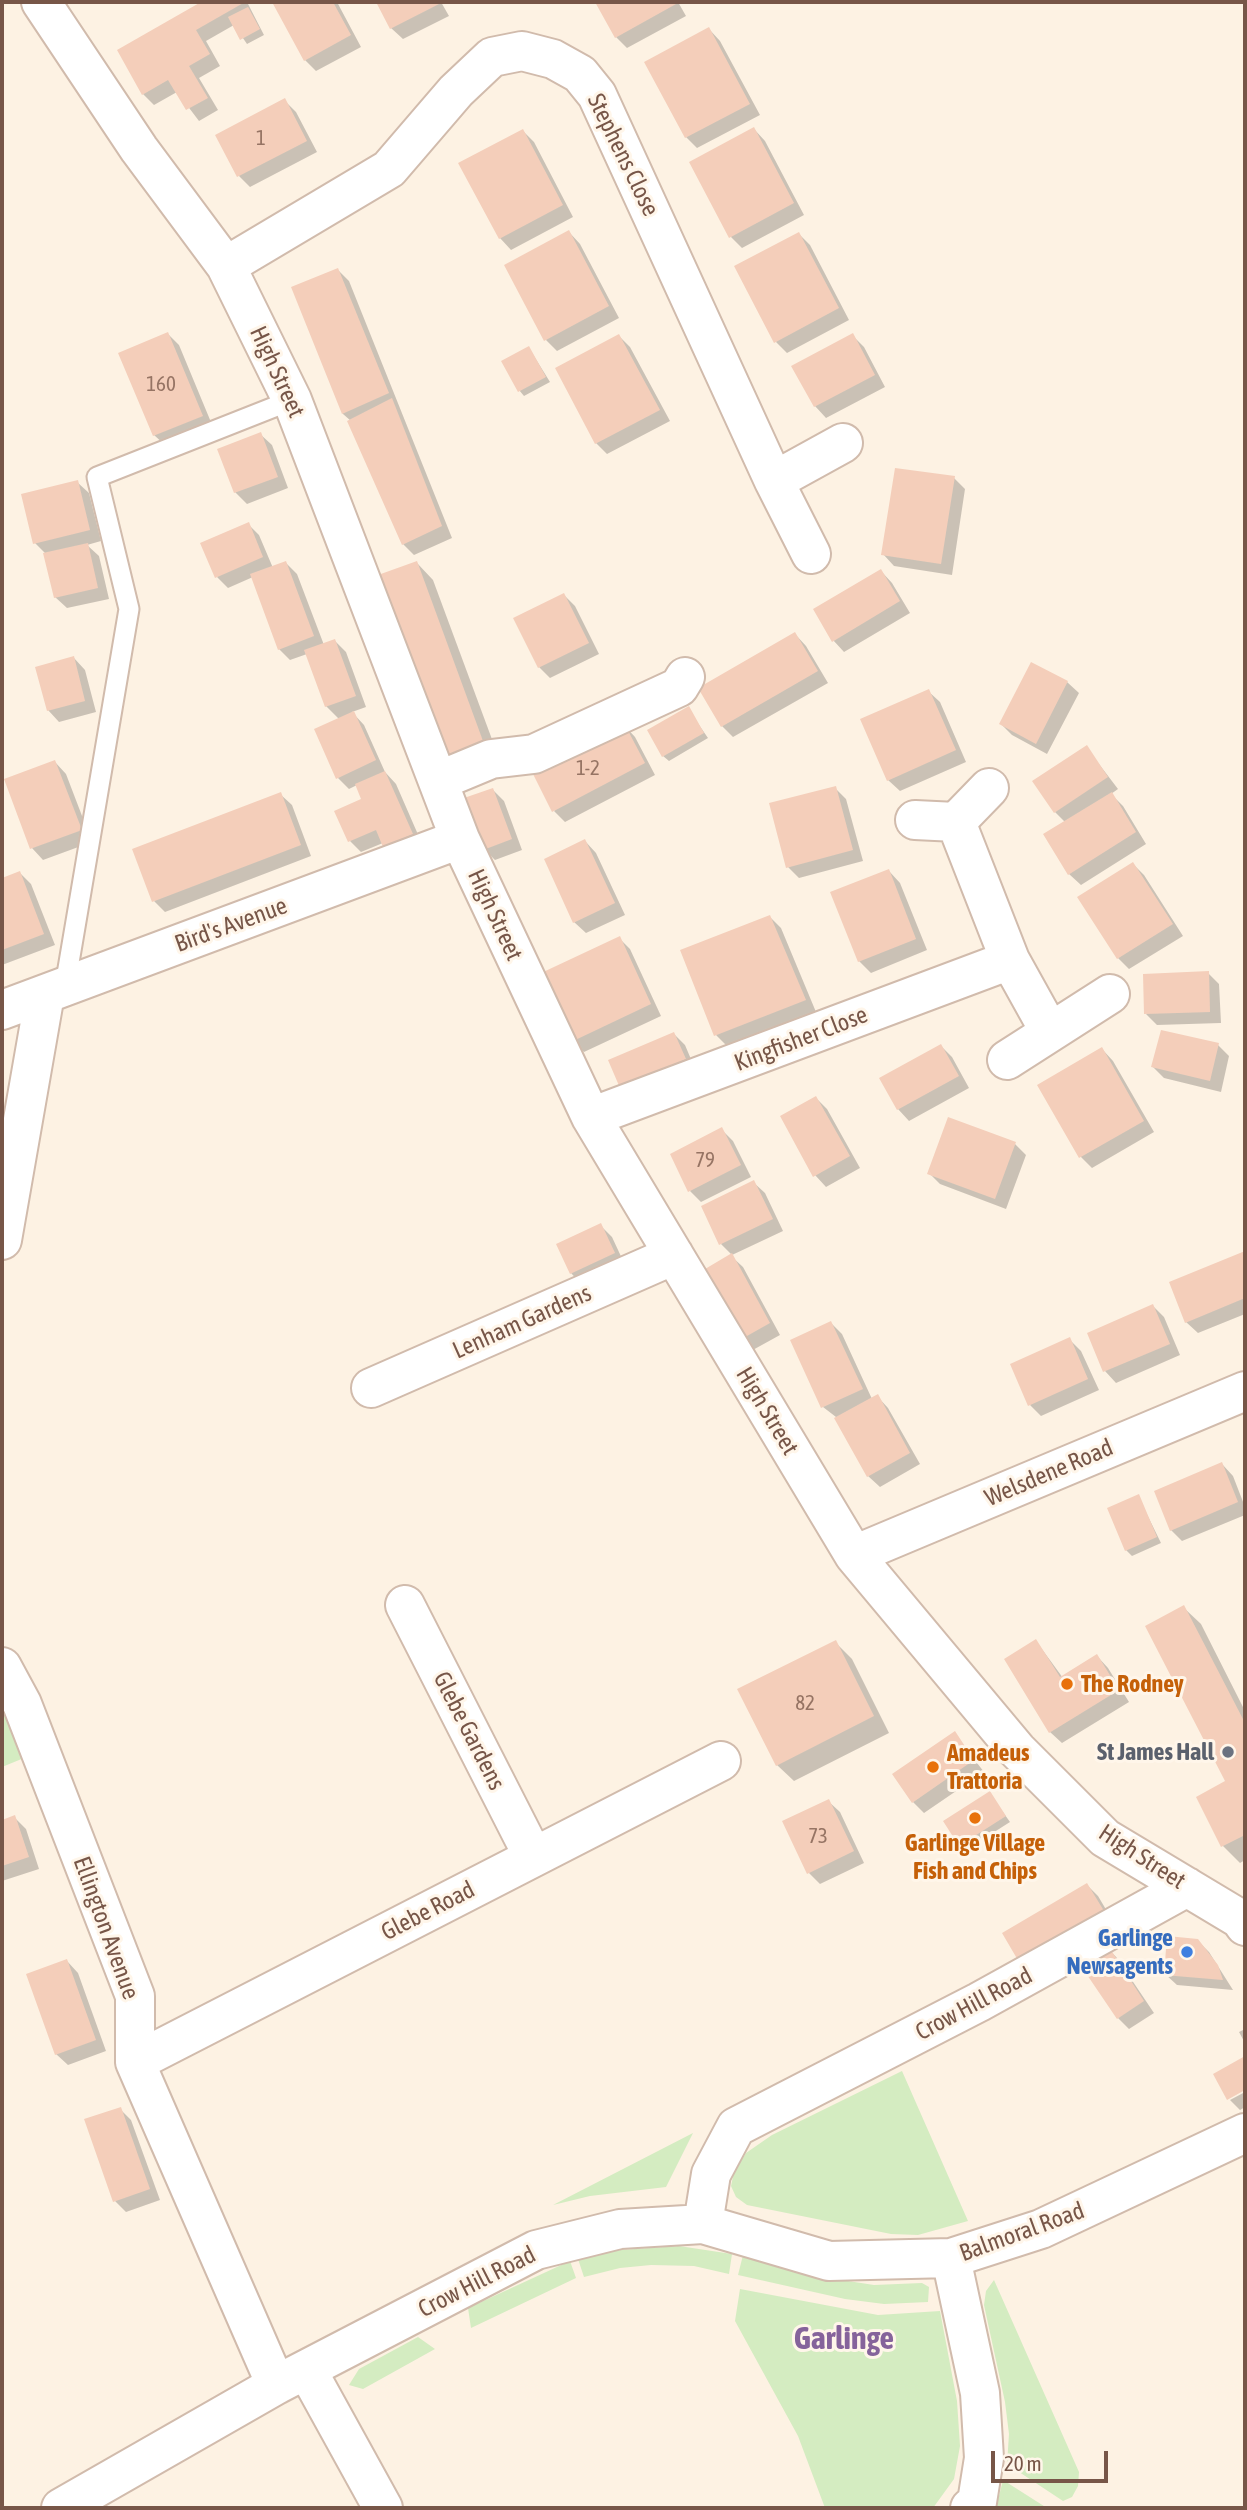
<!DOCTYPE html>
<html>
<head>
<meta charset="utf-8">
<style>
  body { margin:0 }
  #map { position:relative; width:1247px; height:2510px; overflow:hidden; background:#fdf2e3; font-family:"Asap Condensed",sans-serif }
  canvas { display:block }
  .frame { position:absolute; inset:0; border:4px solid #775648; pointer-events:none }
  .scale { position:absolute; left:991px; top:2451px; width:117px; height:32px; box-sizing:border-box; border:4px solid #775648; border-top:0; padding-left:9px; font-size:21px; line-height:24px; white-space:nowrap; color:#775648; -webkit-text-stroke:5px #fff6ea; paint-order:stroke }
</style>
</head>
<body>
<div id="map">
<canvas width="1247" height="2510"></canvas>
<div class="frame"></div>
<div class="scale">20 m</div>
</div>
<script>
const context = document.querySelector('canvas').getContext('2d');
context.lineJoin = 'round';
function fillPath(path, color) { context.fillStyle = color; context.fill(path, 'evenodd'); }
const poly = rows => new Path2D(rows.map(r => 'M' + r).join(''));
function stroke(path, color, width, dash) { context.strokeStyle = color; context.lineWidth = width; context.lineCap = dash ? 'butt' : 'round'; context.setLineDash(dash || []); context.stroke(path); }
function label(font, color, halo, rows, align = 'center') {
  context.font = font + ' "Asap Condensed",sans-serif'; context.lineWidth = 6; context.setLineDash([]); context.textBaseline = 'middle'; context.strokeStyle = halo; context.fillStyle = color; for (const [text, x, y, turn = 0] of rows) {
    context.save(); context.translate(x, y); context.rotate((+turn || 0) * Math.PI / 180); context.textAlign = isNaN(turn) ? turn : align; if (halo) context.strokeText(text, 0, 0); context.fillText(text, 0, 0); context.restore();
  }
}
fillPath(poly([
  [2,1707,24,1758,2,1767],
  [902,2071,968,2221,918,2235,891,2234,747,2205,736,2197,731,2186,734,2172,746,2153,772,2135],
  [693,2133,666,2187,590,2196,553,2205],
  [679,2246,732,2254,729,2274,694,2266,651,2265,620,2268,584,2277,578,2259,620,2250],
  [743,2255,835,2279,874,2285,922,2283,929,2287,928,2302,884,2304,845,2299,738,2275],
  [570,2261,576,2278,471,2328,468,2308],
  [994,2280,1079,2472,1078,2486,1072,2497,1063,2501,1007,2464,1009,2434,1005,2402,984,2305,986,2291],
  [740,2289,878,2315,940,2311,957,2401,960,2446,954,2479,933,2508,825,2508,798,2436,735,2321],
  [418,2337,435,2349,363,2389,349,2385,359,2369],
  [1003,2480,1047,2508,996,2508]
]), '#d4ecc1');
fillPath(poly([
  [205,2,247,2,264,35,247,44,234,25,206,41,220,66,199,78,218,110,199,121,177,92,154,105,143,94,119,51],
  [274,2,337,2,361,47,316,71,305,60],
  [378,2,441,2,449,16,403,39,391,28],
  [597,2,678,2,686,16,627,48,616,37],
  [709,29,720,41,760,115,697,148,686,137],
  [284,100,296,112,317,152,250,187,239,176,218,135],
  [754,129,765,141,804,215,742,248,731,237],
  [523,131,534,142,573,217,511,250,500,238],
  [569,232,580,244,619,318,557,351,546,340],
  [799,234,810,245,849,320,787,353,776,342],
  [338,270,349,281,452,538,414,555,403,544,351,421,343,414,294,288],
  [168,334,179,345,213,427,166,446,154,435],
  [852,335,864,347,885,387,826,418,815,406,794,366],
  [619,336,630,347,670,421,607,454,596,443],
  [529,348,550,382,524,396,519,390],
  [260,434,272,445,288,488,247,504,235,492],
  [954,478,965,489,952,575,894,566,883,554],
  [77,482,89,493,101,541,87,545,99,556,109,599,67,608,55,597,45,553,35,543],
  [248,524,259,535,273,568,286,563,297,574,324,645,335,641,346,652,366,707,352,712,364,725,385,772,396,784,423,846,396,858,383,843,361,852,350,841,363,800,357,785,349,789,338,778,340,720,326,706,307,654,290,660,279,649,253,577,228,588,217,577],
  [417,563,433,580,503,769,450,765],
  [881,571,892,583,910,613,844,652,833,640],
  [564,595,575,606,599,654,550,678,539,667],
  [795,634,806,646,828,683,733,737,722,726],
  [74,658,85,670,96,712,59,722,48,710],
  [1067,682,1079,693,1047,754,1012,735,1001,724],
  [928,691,940,702,966,762,900,791,888,780],
  [688,709,708,738,669,761,663,756],
  [624,725,635,737,655,775,565,822,554,811],
  [1086,747,1118,789,1111,794,1123,806,1146,844,1081,885,1069,874,1066,823,1055,812],
  [55,762,66,774,92,842,43,860,32,848,6,780],
  [835,788,846,799,863,861,799,878,788,867],
  [493,790,504,801,522,850,495,860,484,849],
  [280,794,292,805,311,856,165,912,154,901],
  [585,841,596,853,625,915,586,933,574,922],
  [1133,864,1144,875,1183,936,1129,969,1118,958],
  [889,871,900,883,927,950,871,973,859,961],
  [20,873,31,884,55,945,2,965,2,880],
  [770,917,781,928,816,1012,727,1046,716,1035],
  [619,938,630,949,661,1016,584,1052,573,1041],
  [1208,973,1219,984,1221,1023,1157,1025,1146,1014],
  [674,1034,685,1045,696,1071,632,1098],
  [1218,1045,1229,1056,1221,1092,1164,1078,1153,1067],
  [941,1046,952,1057,969,1088,909,1121,898,1109],
  [1102,1049,1113,1061,1154,1132,1092,1168,1081,1157,1039,1085],
  [816,1098,827,1109,860,1168,826,1187,815,1175],
  [722,1130,733,1141,751,1177,701,1202,690,1191],
  [1015,1144,1026,1155,1006,1209,940,1184,929,1173],
  [753,1182,765,1193,783,1231,732,1255,721,1244],
  [601,1226,612,1237,625,1265,582,1285,571,1273],
  [1245,1253,1245,1314,1198,1333,1186,1322,1171,1283],
  [731,1256,743,1267,780,1335,751,1351,740,1340],
  [1153,1306,1164,1317,1180,1355,1116,1383,1105,1371,1089,1334],
  [831,1323,842,1334,872,1399,877,1396,888,1408,920,1464,880,1487,868,1476,836,1417,823,1407],
  [1069,1339,1081,1351,1099,1390,1041,1416,1030,1405],
  [1222,1464,1233,1476,1245,1507,1245,1515,1182,1541,1171,1530],
  [1138,1496,1161,1543,1132,1556,1126,1550],
  [1184,1608,1201,1624,1245,1711,1245,1860,1240,1863,1223,1846,1228,1782],
  [1036,1641,1063,1678,1097,1656,1108,1668,1129,1702,1062,1743,1050,1732],
  [835,1642,852,1659,889,1733,794,1781,777,1765],
  [954,1733,984,1772,924,1813,913,1802],
  [990,1794,1010,1822,966,1850,960,1845],
  [828,1801,840,1812,864,1863,820,1884,809,1873],
  [14,1817,26,1829,39,1869,2,1881,2,1822],
  [1087,1885,1098,1896,1114,1923,1032,1972],
  [1198,1941,1209,1952,1233,1990,1177,1985,1165,1974],
  [1106,1946,1117,1958,1154,2013,1129,2029,1118,2018],
  [67,1961,78,1973,106,2051,68,2065,56,2054],
  [1245,2029,1245,2043,1239,2032],
  [1245,2092,1245,2107,1240,2110,1230,2100],
  [120,2109,131,2120,160,2200,126,2212,115,2201]
]), '#0003');
fillPath(poly([
  [201,2,245,2,196,30,210,54,189,66,208,98,186,110,168,80,142,95,117,50],
  [272,2,333,2,351,35,304,61],
  [376,2,437,2,439,4,390,29],
  [595,2,674,2,676,4,615,38],
  [248,7,260,29,240,40,228,17],
  [709,27,750,104,685,138,644,62],
  [285,98,307,141,237,177,215,135],
  [754,127,794,203,729,238,689,162],
  [523,129,563,205,499,239,458,163],
  [569,230,609,306,544,341,504,265],
  [799,232,839,308,774,343,734,266],
  [338,268,389,393,342,414,291,287],
  [168,332,203,416,153,436,118,353],
  [853,333,875,375,814,407,791,366],
  [619,334,660,410,595,444,555,368],
  [529,346,546,377,518,392,501,361],
  [392,398,442,526,402,545,347,421],
  [261,432,278,477,234,493,217,449],
  [895,468,955,476,941,564,881,555],
  [78,480,90,530,33,544,21,494],
  [249,522,263,557,215,578,200,543],
  [88,543,98,588,54,598,43,553],
  [286,561,314,636,278,650,250,574],
  [417,561,487,752,449,766,378,575],
  [881,569,900,601,832,642,813,609],
  [564,593,589,643,538,668,513,618],
  [795,632,818,671,721,727,698,688],
  [335,639,356,696,325,707,304,650],
  [74,656,85,701,47,711,35,667],
  [1031,662,1068,681,1036,744,999,724],
  [929,689,956,750,887,781,860,719],
  [689,706,704,733,662,757,647,730],
  [354,711,376,760,336,779,314,729],
  [624,723,645,763,552,812,532,772],
  [1087,745,1108,777,1054,813,1032,781],
  [55,760,82,830,30,849,4,779],
  [385,771,413,834,383,847,376,830,348,842,334,811,361,799,355,784],
  [836,786,853,850,786,868,769,803],
  [493,788,512,839,483,850,464,798],
  [281,792,301,845,152,902,132,849],
  [1112,792,1136,832,1068,875,1043,834],
  [585,839,615,903,573,923,544,859],
  [1133,862,1173,924,1117,959,1077,897],
  [889,869,916,939,858,962,830,892],
  [20,871,44,934,2,950,2,878],
  [770,915,806,1000,714,1036,680,950],
  [620,936,651,1004,571,1042,539,974],
  [1209,971,1210,1012,1144,1014,1143,974],
  [1161,1030,1219,1043,1210,1081,1151,1067],
  [674,1032,686,1059,620,1088,608,1060],
  [941,1044,959,1076,897,1110,879,1078],
  [1102,1047,1144,1121,1079,1158,1037,1085],
  [816,1096,850,1156,813,1177,780,1116],
  [948,1117,1016,1142,995,1199,927,1174],
  [722,1127,741,1165,688,1192,670,1154],
  [754,1180,773,1219,719,1245,701,1206],
  [601,1223,615,1253,570,1274,556,1244],
  [1245,1251,1245,1298,1185,1323,1169,1282],
  [732,1253,770,1323,738,1341,700,1272],
  [1153,1304,1170,1344,1103,1372,1087,1333],
  [831,1321,863,1389,821,1408,790,1340],
  [1070,1337,1088,1379,1028,1406,1010,1364],
  [878,1394,910,1453,867,1477,834,1418],
  [1222,1462,1238,1502,1170,1531,1154,1491],
  [1139,1494,1157,1537,1125,1551,1107,1508],
  [1184,1605,1245,1723,1245,1835,1221,1847,1196,1797,1225,1781,1145,1626],
  [1036,1639,1060,1677,1097,1654,1119,1690,1049,1733,1004,1659],
  [836,1640,874,1716,776,1766,737,1689],
  [955,1731,974,1760,912,1803,892,1774],
  [990,1791,1006,1816,959,1846,943,1821],
  [829,1799,854,1851,807,1874,782,1821],
  [15,1815,29,1857,2,1866,2,1820],
  [1087,1883,1104,1911,1019,1962,1002,1933],
  [1167,1936,1198,1939,1218,1965,1223,1980,1164,1975],
  [1107,1944,1144,2001,1117,2019,1079,1963],
  [67,1959,96,2040,55,2055,26,1974],
  [1245,2056,1245,2090,1227,2100,1213,2074],
  [121,2107,150,2189,113,2202,84,2119]
]), '#f4ceba');
const lane = poly([
  [65,986,129,609,97,477,292,400]
]);
const street = poly([
  [41,2,139,149,226,266,292,400,460,839,591,1117,854,1555,1017,1750,1105,1838,1240,1919,1245,1926],
  [226,266,389,169,456,91,492,57,522,51,553,59,580,74,597,95,774,481,811,554],
  [774,481,843,443],
  [438,781,491,759,534,754,679,687,685,677],
  [915,820,956,822,989,788],
  [956,822,1010,960,1050,1032],
  [2,1010,460,839],
  [1007,1060,1110,994],
  [591,1117,1010,960],
  [2,1240,45,994],
  [371,1388,674,1255],
  [854,1555,1245,1391],
  [405,1605,533,1856],
  [2,1667,22,1704,135,1996,135,2062,276,2385],
  [135,2062,721,1761],
  [703,2224,711,2174,736,2127,979,2002,1187,1887],
  [951,2258,980,2393,984,2458,977,2502,970,2508],
  [308,2372,383,2508],
  [61,2508,276,2385,536,2250,620,2229,703,2224,829,2261,951,2258,1041,2229,1245,2133]
]);
stroke(lane, '#d1bbac', 23);
stroke(street, '#d1bbac', 42);
stroke(lane, '#fff', 19);
stroke(street, '#fff', 38);
for (const [x, y, r, color] of [
  [1067,1684,7,"#e8710a"],
  [1228,1752,7,"#6b7280"],
  [933,1767,7,"#e8710a"],
  [975,1818,7,"#e8710a"],
  [1187,1952,7,"#3f7fe0"]
]) { const dot = new Path2D(); dot.arc(x, y, r, 0, 2 * Math.PI); context.fillStyle = color; context.fill(dot); stroke(dot, '#fff6ea', 2.5); }
label('21px', '#967464', null, [
  ["1",261,138],
  ["160",161,384],
  ["1-2",588,768],
  ["79",705,1160],
  ["82",805,1703],
  ["73",818,1836]
]);
label('24px', '#775648', '#fff6ea', [
  ["Stephens Close",623,155,64],
  ["High Street",277,372,65],
  ["High Street",495,915,65],
  ["Bird's Avenue",231,925,-20],
  ["Kingfisher Close",801,1039,-21],
  ["Lenham Gardens",522,1322,-24],
  ["High Street",767,1411,59],
  ["Welsdene Road",1049,1473,-23],
  ["Glebe Gardens",469,1731,63],
  ["High Street",1142,1857,33],
  ["Glebe Road",428,1911,-27],
  ["Ellington Avenue",106,1928,70],
  ["Crow Hill Road",974,2004,-28],
  ["Balmoral Road",1022,2232,-20],
  ["Crow Hill Road",477,2282,-27]
]);
label('bold 24px', '#c56008', '#fff6ea', [
  ["The Rodney",1081,1684],
  ["Amadeus",947,1753],
  ["Trattoria",947,1781],
  ["Garlinge Village",975,1843,"center"],
  ["Fish and Chips",975,1871,"center"]
], 'left');
label('bold 24px', '#5b616d', '#fff6ea', [
  ["St James Hall",1214,1752]
], 'right');
label('bold 24px', '#366cbe', '#fff6ea', [
  ["Garlinge",1173,1938],
  ["Newsagents",1173,1966]
], 'right');
label('bold 32px', '#85639b', '#fff6ea', [
  ["Garlinge",844,2339]
]);
</script>
</body>
</html>
